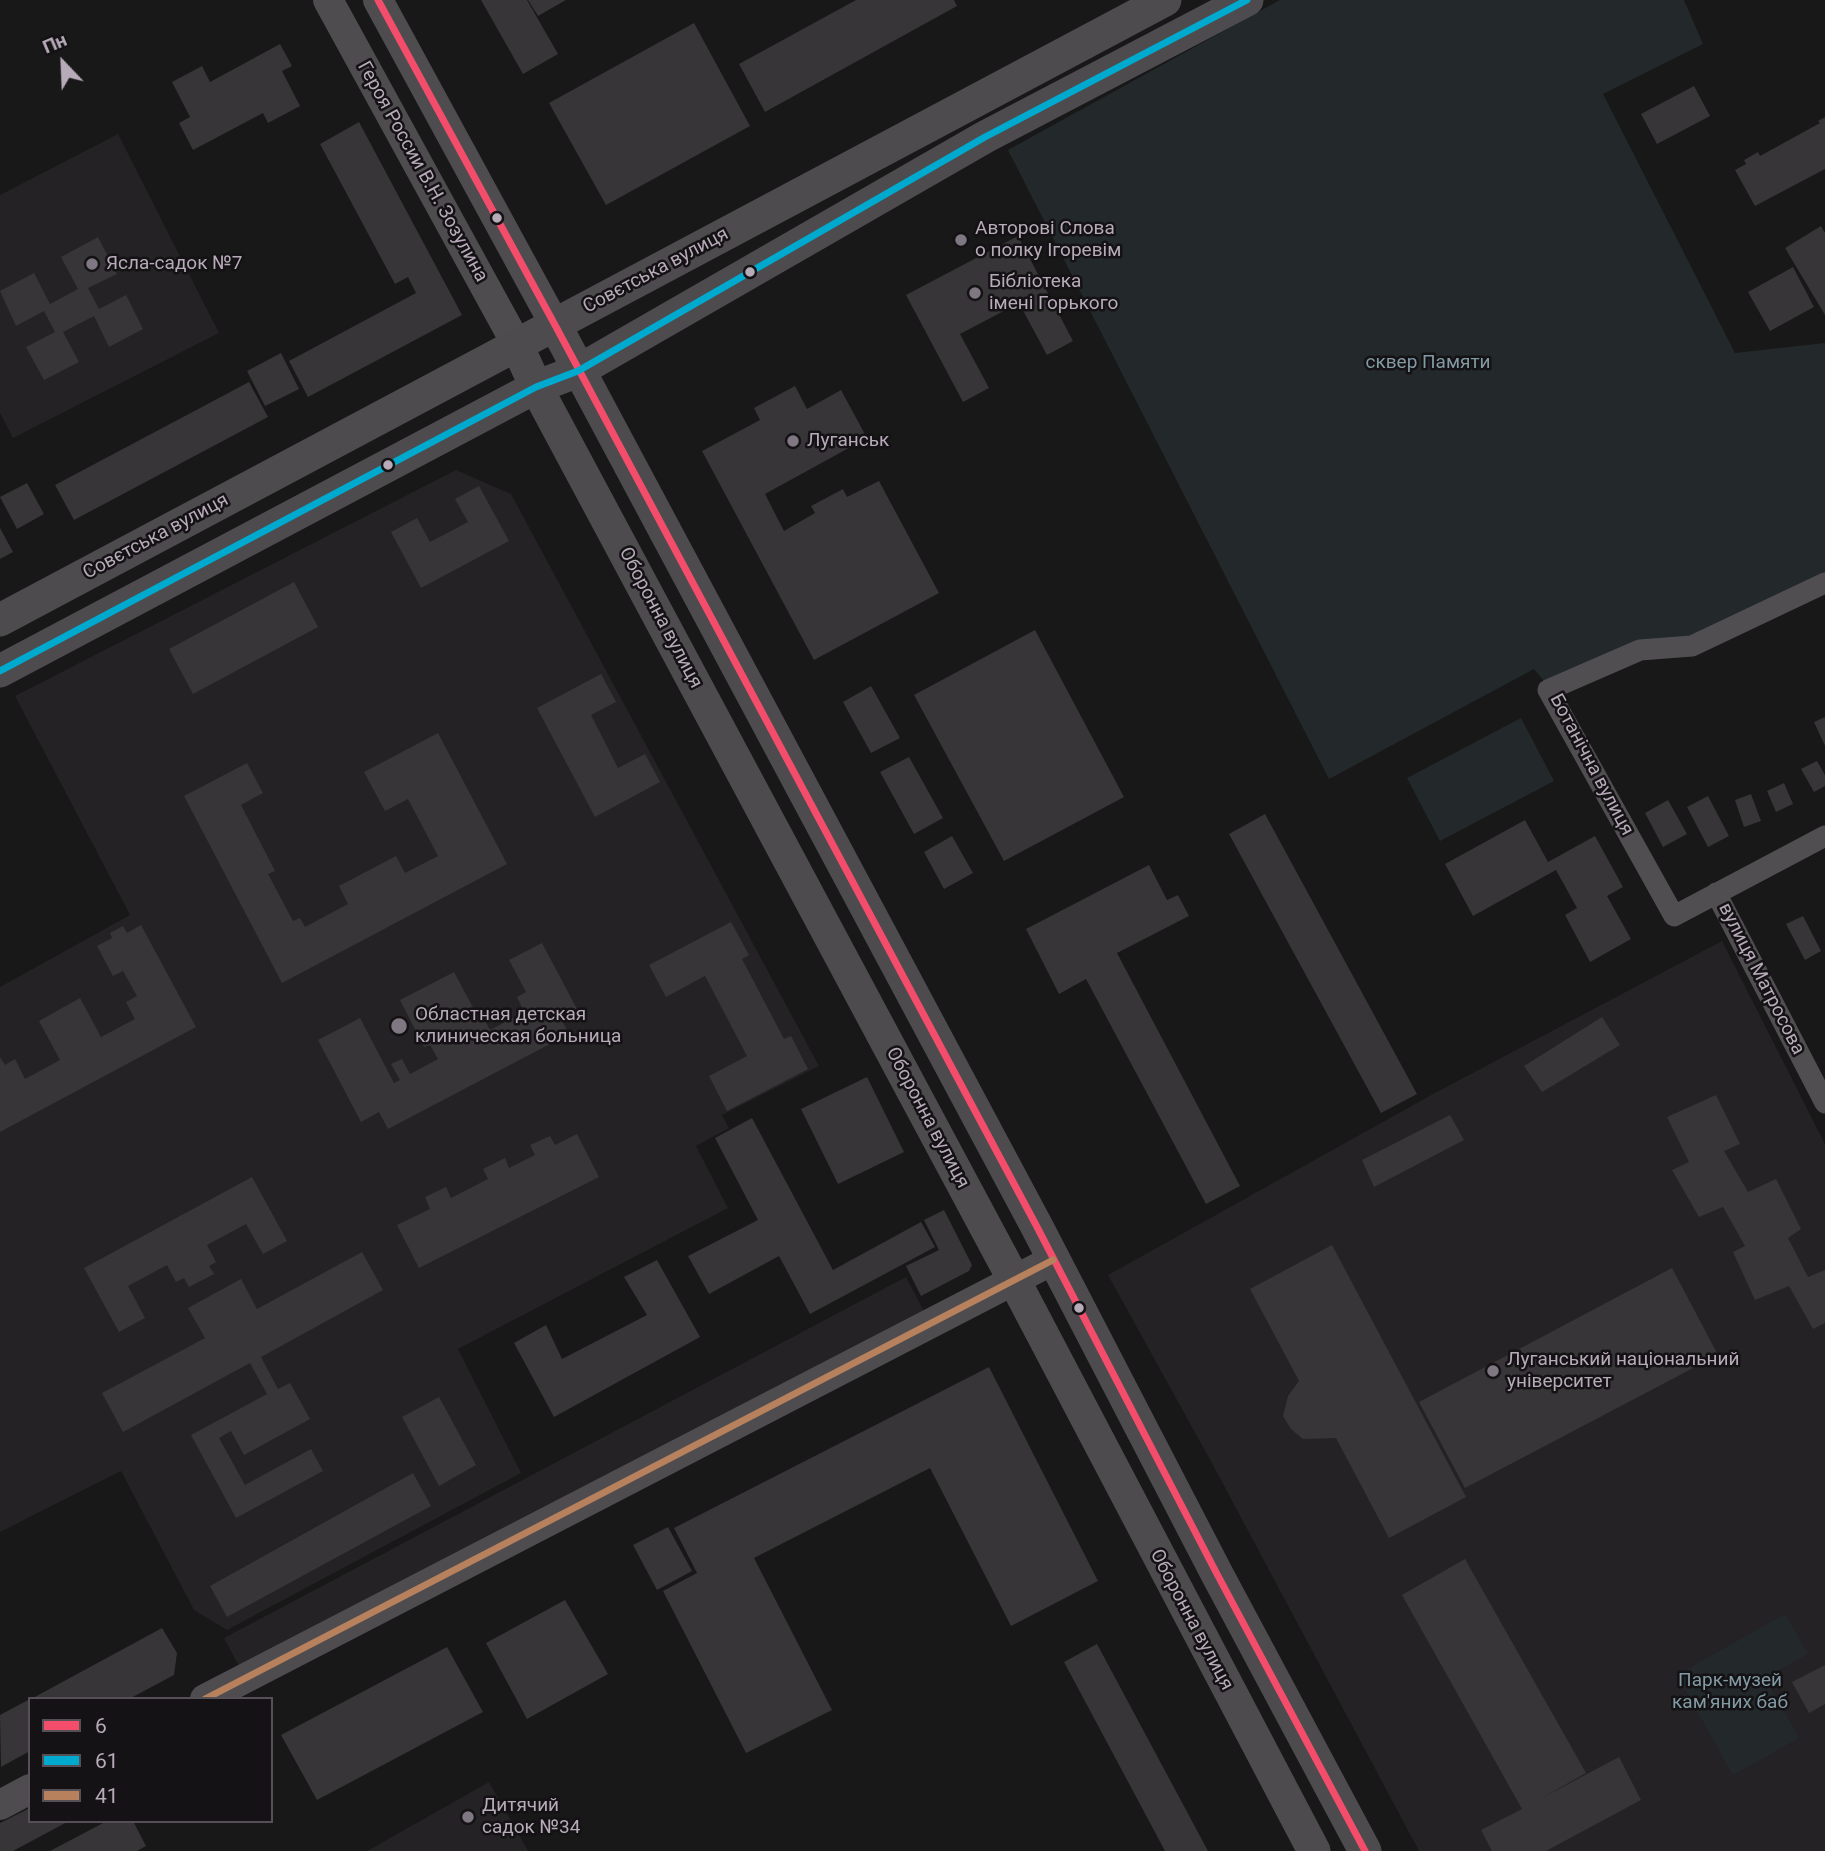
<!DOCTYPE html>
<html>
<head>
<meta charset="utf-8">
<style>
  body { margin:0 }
  #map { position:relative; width:1825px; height:1851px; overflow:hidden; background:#181818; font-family:Roboto,sans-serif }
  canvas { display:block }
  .legend { position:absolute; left:28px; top:1697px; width:245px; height:126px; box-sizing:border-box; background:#141214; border:2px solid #554f56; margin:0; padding:9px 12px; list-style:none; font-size:21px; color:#b7aab9 }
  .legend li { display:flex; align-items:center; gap:14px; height:35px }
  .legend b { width:35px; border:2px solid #554f56 }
  .north { position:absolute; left:28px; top:28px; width:70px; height:70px; -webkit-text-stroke:5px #141214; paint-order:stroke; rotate:337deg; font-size:19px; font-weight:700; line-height:28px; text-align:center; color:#b7aab9 }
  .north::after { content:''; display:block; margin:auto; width:24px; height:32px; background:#b7aab9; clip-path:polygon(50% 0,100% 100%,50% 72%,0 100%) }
</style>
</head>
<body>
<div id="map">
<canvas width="1825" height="1851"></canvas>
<ul class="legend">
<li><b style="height:9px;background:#f44d6c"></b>6</li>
<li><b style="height:9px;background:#00a9ce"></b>61</li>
<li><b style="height:9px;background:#b6815c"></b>41</li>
</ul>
<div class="north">Пн</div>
</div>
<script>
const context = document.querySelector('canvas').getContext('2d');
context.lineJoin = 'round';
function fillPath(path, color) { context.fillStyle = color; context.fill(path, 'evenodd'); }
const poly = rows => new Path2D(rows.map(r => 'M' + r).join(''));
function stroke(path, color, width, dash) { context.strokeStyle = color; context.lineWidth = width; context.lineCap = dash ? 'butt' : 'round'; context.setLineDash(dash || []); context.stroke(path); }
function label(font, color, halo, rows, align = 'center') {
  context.font = font + ' Roboto,sans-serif'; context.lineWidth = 5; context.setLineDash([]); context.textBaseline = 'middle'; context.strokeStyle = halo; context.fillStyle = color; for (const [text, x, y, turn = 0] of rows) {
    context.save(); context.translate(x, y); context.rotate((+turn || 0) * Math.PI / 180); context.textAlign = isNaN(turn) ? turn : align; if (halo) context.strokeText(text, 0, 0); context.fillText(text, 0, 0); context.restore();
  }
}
fillPath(poly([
  [118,134,219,333,13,438,0,413,0,195],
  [456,470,511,494,819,1066,722,1115,729,1128,696,1146,728,1208,458,1349,521,1473,227,1630,194,1610,121,1471,0,1532,0,987,130,915,15,696],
  [1722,941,1825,1144,1825,1851,1419,1851,1214,1467,1108,1275,1433,1094],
  [906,1277,925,1313,243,1674,224,1638],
  [489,1782,528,1851,367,1851]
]), '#242224');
fillPath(poly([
  [1280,0,1684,0,1703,44,1603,94,1735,353,1825,343,1825,579,1744,619,1548,686,1534,669,1329,779,1008,150],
  [1521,718,1554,781,1440,841,1407,778],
  [1785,1614,1808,1654,1765,1678,1799,1738,1733,1775,1677,1675]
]), '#23292b');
fillPath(poly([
  [481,0,527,0,558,54,523,74],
  [528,0,566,0,538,16],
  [856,0,954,0,957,6,765,112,739,64],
  [694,23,750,126,606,205,549,103],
  [280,44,292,66,282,71,300,106,268,123,263,113,193,150,179,123,190,117,172,82,202,66,210,82],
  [1694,86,1710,116,1657,144,1641,114],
  [1825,117,1825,169,1755,206,1735,170,1746,164,1744,160,1758,152,1760,156,1820,123,1818,121],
  [359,122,462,315,308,397,289,361,416,293,408,277,395,284,320,144],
  [1821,226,1825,233,1825,315,1785,248],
  [1018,236,1073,341,1047,355,1019,303,960,334,989,388,963,402,906,295],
  [98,237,117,274,88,288,99,309,126,295,143,329,109,347,94,316,63,332,79,362,44,380,26,347,55,332,44,311,16,326,0,291,34,273,50,304,78,289,61,257],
  [1793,267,1814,307,1770,331,1748,292],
  [281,353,299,389,265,406,247,371],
  [249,382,268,417,74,520,55,485],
  [795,386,807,409,841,390,867,438,765,494,784,531,815,513,811,506,843,489,847,497,879,481,939,593,814,660,702,451,760,420,754,408],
  [27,483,44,514,17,529,0,497],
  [479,486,509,541,421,588,391,532,417,518,430,542,468,522,455,499],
  [0,528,13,552,0,559],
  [294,582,318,627,193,694,169,649],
  [1035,630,1124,797,1004,861,914,695],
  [601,674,616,702,591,715,618,768,645,754,660,782,595,817,537,708],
  [871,686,900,738,871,753,843,702],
  [1825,717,1825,746,1814,722],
  [438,733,507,864,282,983,184,796,247,763,263,793,241,805,275,871,268,874,293,921,300,918,305,927,348,904,339,886,396,856,405,873,438,856,408,799,385,811,364,772],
  [909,757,943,818,914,834,880,772],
  [1817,761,1825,775,1825,786,1814,792,1801,769],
  [1784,783,1793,804,1776,812,1767,791],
  [1751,794,1761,821,1744,827,1735,800],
  [1708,796,1729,836,1708,847,1687,807],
  [1668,800,1687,834,1663,847,1645,813],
  [1265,814,1417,1094,1381,1113,1229,834],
  [1525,820,1548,862,1595,836,1623,887,1607,896,1631,939,1590,962,1565,915,1577,908,1556,870,1473,916,1445,864],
  [952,836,973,873,944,889,924,852],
  [1149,865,1167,900,1178,895,1189,916,1117,953,1240,1186,1206,1204,1086,979,1059,994,1026,929],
  [1803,916,1821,951,1805,960,1786,924],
  [731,922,749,955,742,959,784,1039,791,1036,808,1069,727,1111,709,1076,747,1056,705,976,666,997,649,965],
  [141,925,196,1027,0,1132,0,1057,5,1065,15,1059,25,1079,60,1060,39,1021,80,998,101,1037,135,1019,126,1002,137,996,123,971,113,976,97,946,112,938,110,933,123,926,127,933],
  [542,943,577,1009,560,1017,569,1034,388,1129,379,1112,361,1122,318,1040,360,1018,394,1083,400,1080,391,1064,402,1059,410,1074,438,1059,430,1045,424,1047,400,1000,454,972,477,1015,481,1013,490,1030,524,1012,517,997,526,992,509,960],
  [1602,1017,1620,1045,1542,1092,1524,1066],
  [867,1077,904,1152,838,1184,801,1109],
  [1716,1095,1740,1144,1724,1151,1748,1192,1776,1179,1801,1229,1788,1238,1808,1277,1825,1270,1825,1323,1813,1329,1789,1286,1755,1300,1733,1252,1745,1246,1723,1207,1699,1217,1672,1170,1689,1162,1667,1117],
  [1450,1115,1464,1140,1374,1187,1362,1160],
  [752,1118,833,1270,921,1222,935,1247,810,1314,779,1256,709,1294,688,1256,758,1220,715,1138],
  [577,1134,599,1177,419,1268,397,1225,430,1209,425,1197,446,1187,451,1198,488,1179,483,1169,505,1158,509,1168,535,1155,530,1145,550,1136,555,1145],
  [252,1177,287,1241,263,1254,246,1224,207,1245,216,1262,209,1266,214,1274,189,1287,184,1278,176,1282,167,1265,128,1286,145,1318,119,1332,84,1268],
  [944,1210,972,1265,969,1271,921,1296,906,1266,939,1250,924,1220],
  [1332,1245,1466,1497,1389,1538,1336,1438,1303,1439,1291,1429,1283,1416,1288,1396,1299,1381,1250,1289],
  [362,1252,383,1290,261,1357,278,1389,290,1383,310,1419,244,1455,231,1431,219,1438,245,1485,311,1449,323,1471,236,1518,191,1435,267,1394,250,1363,123,1432,102,1393,205,1338,188,1308,241,1279,257,1309],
  [657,1260,700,1337,554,1417,514,1343,546,1325,562,1359,647,1315,624,1277],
  [1672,1268,1718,1355,1465,1488,1419,1402],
  [989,1367,1098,1581,1011,1626,930,1468,754,1558,832,1710,746,1753,663,1591,697,1573,674,1528],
  [439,1397,476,1465,439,1486,402,1417],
  [413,1473,431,1506,227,1617,210,1586],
  [668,1527,692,1571,657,1590,633,1545],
  [1465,1559,1586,1773,1540,1799,1619,1757,1641,1800,1546,1851,1492,1851,1481,1830,1522,1809,1402,1595],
  [565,1600,608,1674,527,1719,486,1643],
  [162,1628,177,1653,174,1675,129,1699,31,1699],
  [1097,1644,1208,1851,1165,1851,1064,1662],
  [447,1647,483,1712,317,1800,281,1735],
  [1825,1665,1825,1704,1809,1713,1792,1682],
  [30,1699,30,1751,1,1767,0,1715],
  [30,1808,30,1821,69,1821,13,1851,0,1851,0,1823],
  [107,1821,133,1821,146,1846,137,1851,50,1851]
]), '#373537');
stroke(poly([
  [1825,583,1692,646,1640,650,1548,690,1674,916,1825,836],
  [1716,893,1825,1103]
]), '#514e52', 21);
stroke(poly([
  [328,0,517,345],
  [378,0,555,325],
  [205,1699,1053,1260],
  [0,1805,30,1789]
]), '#4f4c50', 30);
stroke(poly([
  [555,325,1036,1225,1217,1574,1365,1851],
  [517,345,536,387,1014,1280,1314,1851],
  [0,620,1165,0],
  [0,671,536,387,578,371,985,137,1247,0]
]), '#4e4b4e', 33);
stroke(poly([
  [378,0,555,325,1036,1225,1217,1574,1365,1851]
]), '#f44d6c', 7);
stroke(poly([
  [0,671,536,387,578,371,985,137,1247,0]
]), '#00a9ce', 7);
stroke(poly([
  [205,1699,1053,1260]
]), '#b6815c', 7);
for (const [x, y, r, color] of [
  [497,218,6,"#b7aab9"],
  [961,240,7,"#7f7781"],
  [92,264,7,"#7f7781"],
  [750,272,6,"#b7aab9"],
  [975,293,7,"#7f7781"],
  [793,441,7,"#7f7781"],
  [388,465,6,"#b7aab9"],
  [399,1026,9,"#7f7781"],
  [1079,1308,6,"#b7aab9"],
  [1493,1371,7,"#7f7781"],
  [468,1817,7,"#7f7781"]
]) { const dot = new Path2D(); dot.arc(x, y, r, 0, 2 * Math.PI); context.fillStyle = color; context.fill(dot); stroke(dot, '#141214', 2.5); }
label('19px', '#b7aab9', '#141214', [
  ["Героя России В.Н. Зозулина",422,172,61],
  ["Совєтська вулиця",656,271,-28],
  ["Совєтська вулиця",156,537,-28],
  ["Оборонна вулиця",660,618,62],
  ["Ботанічна вулиця",1591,765,62],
  ["вулиця Матросова",1761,979,63],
  ["Оборонна вулиця",927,1118,62],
  ["Оборонна вулиця",1191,1620,62]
]);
label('19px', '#b7aab9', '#141214', [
  ["Авторові Слова",975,229],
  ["о полку Ігоревім",975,251],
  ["Ясла-садок №7",106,264],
  ["Бібліотека",989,282],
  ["імені Горького",989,304],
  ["Луганськ",807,441],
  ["Областная детская",415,1015],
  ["клиническая больница",415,1037],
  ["Луганський національний",1507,1360],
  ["університет",1507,1382],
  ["Дитячий",482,1806],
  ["садок №34",482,1828]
], 'left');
label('19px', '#819aa3', '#141214', [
  ["сквер Памяти",1428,363],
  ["Парк-музей",1730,1681],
  ["кам'яних баб",1730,1703]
]);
</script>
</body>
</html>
